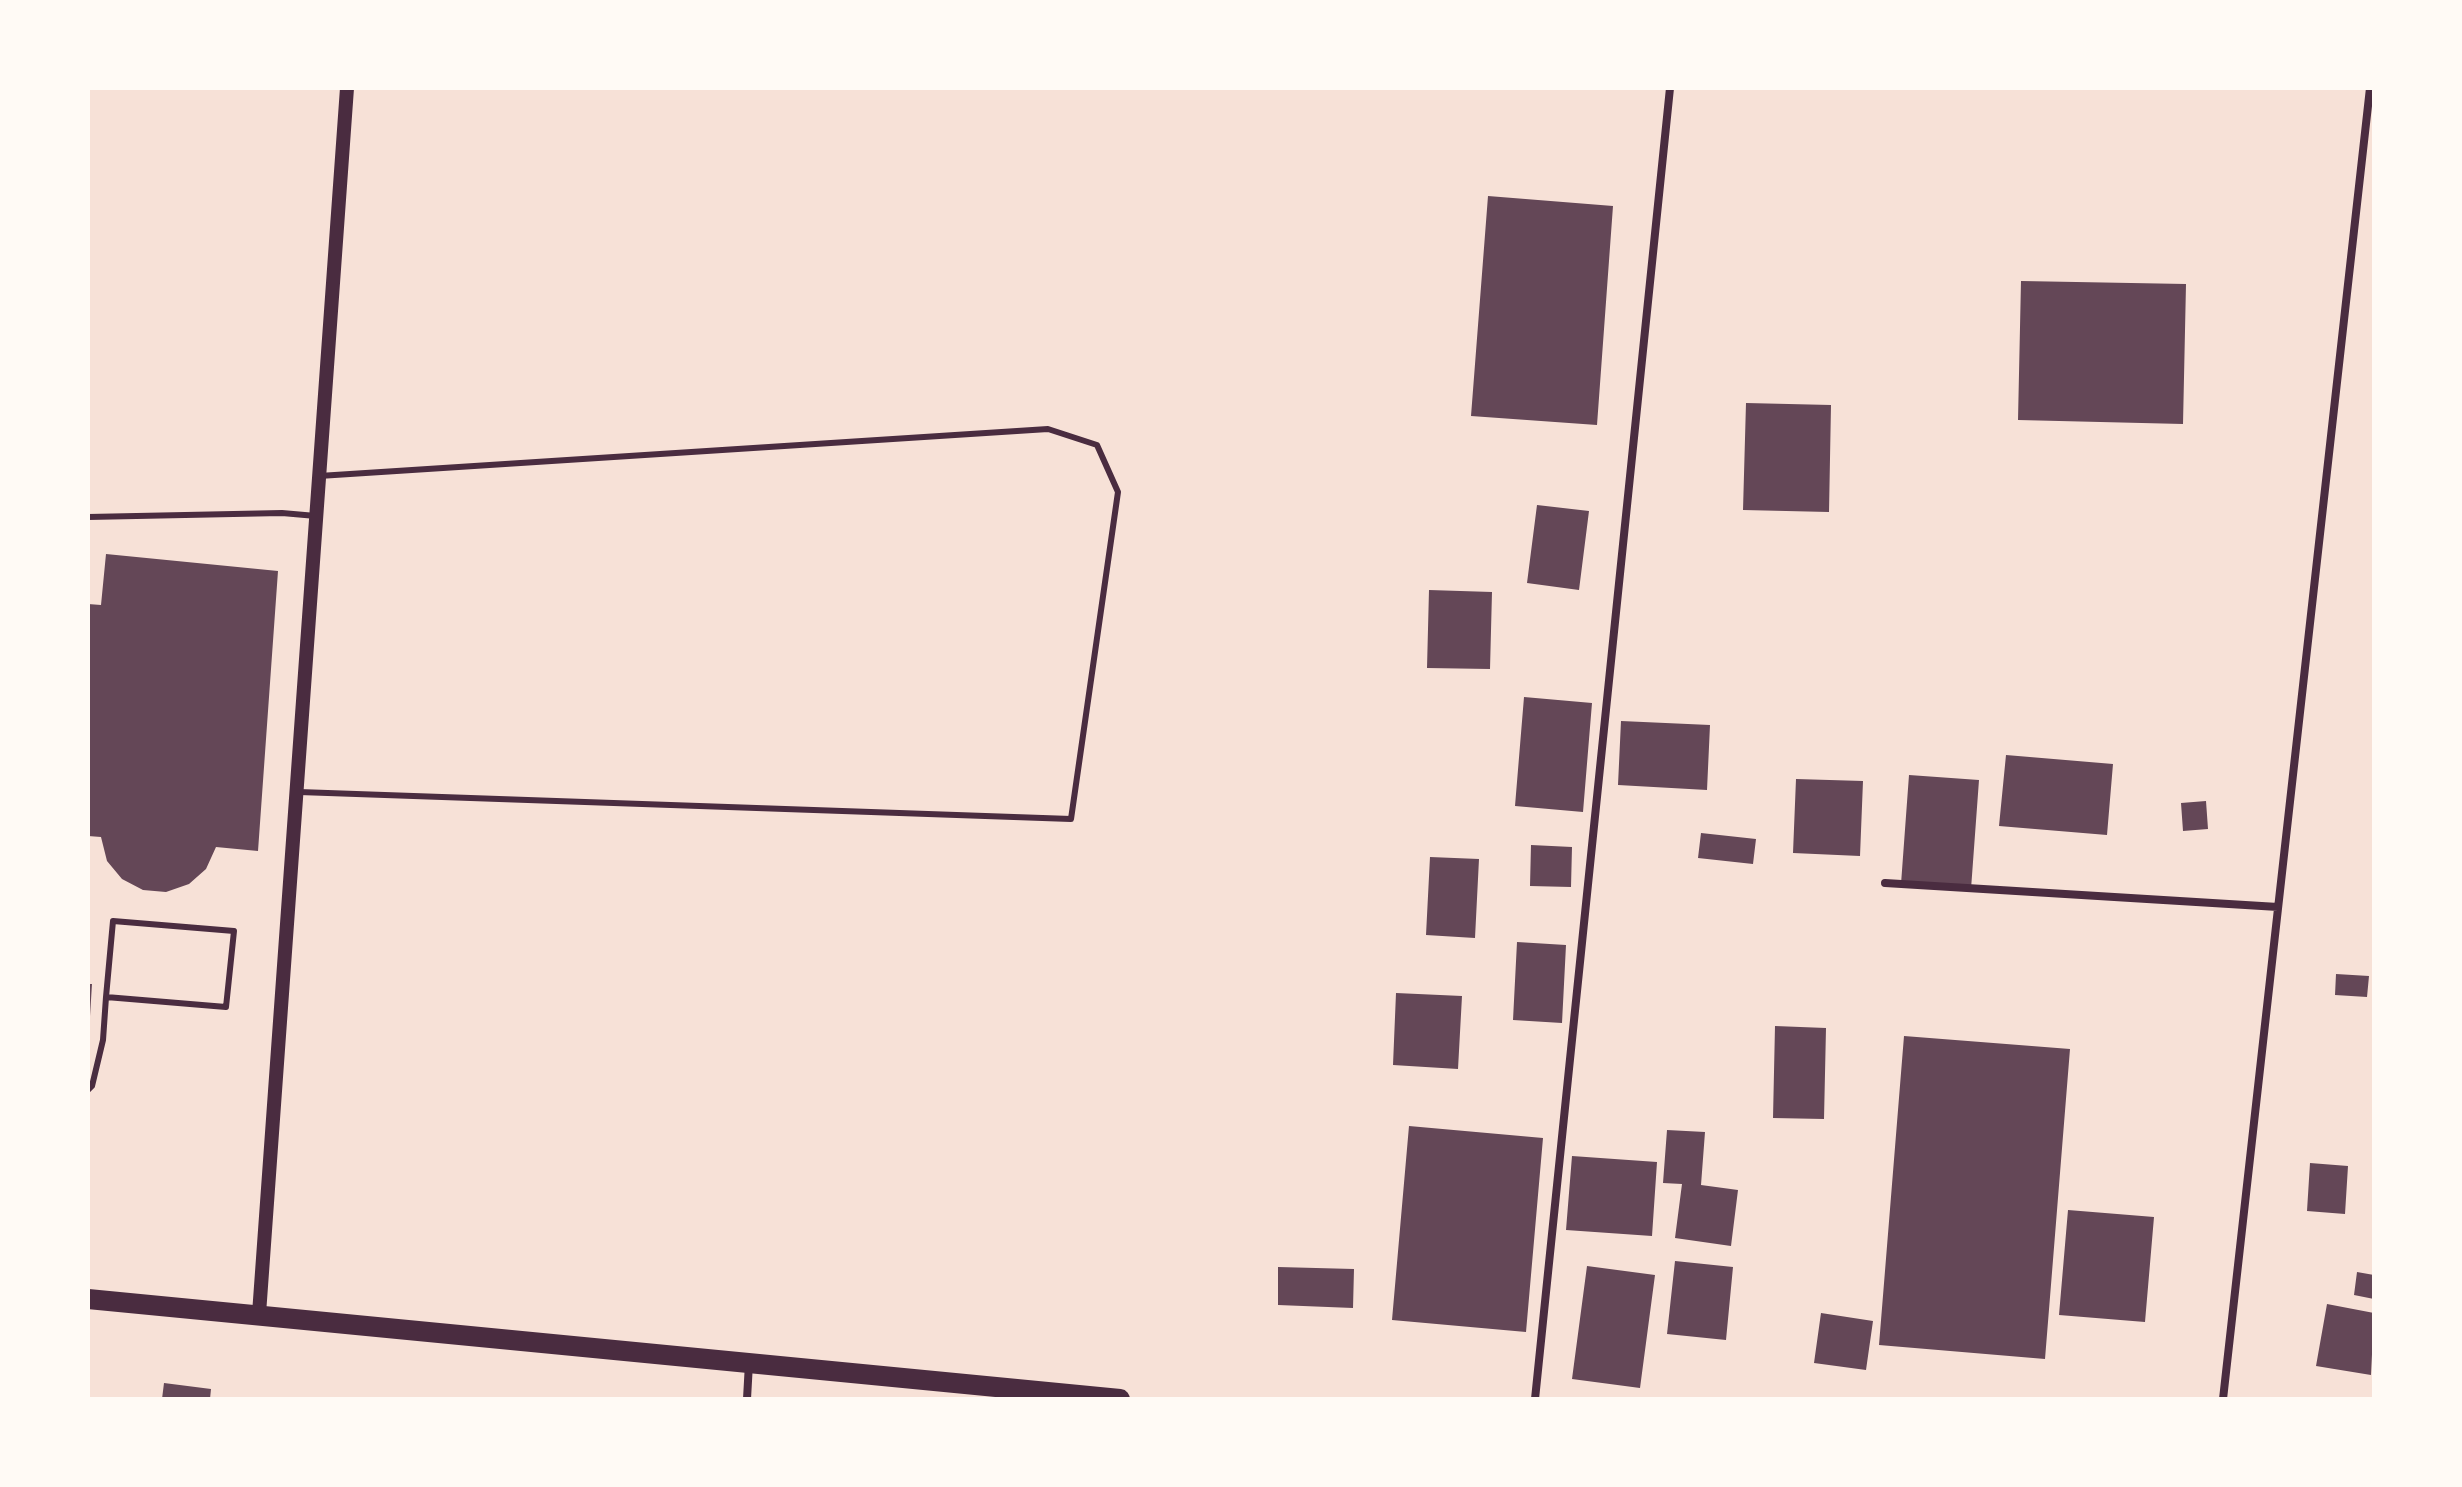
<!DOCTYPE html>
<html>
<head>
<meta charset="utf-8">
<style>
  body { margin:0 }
  #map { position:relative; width:2462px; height:1487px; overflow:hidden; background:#f7e1d7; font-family:Helvetica,sans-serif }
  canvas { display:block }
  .frame { position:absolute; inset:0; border:90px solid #fffaf5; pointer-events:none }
</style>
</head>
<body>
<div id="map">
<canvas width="2462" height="1487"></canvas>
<div class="frame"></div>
</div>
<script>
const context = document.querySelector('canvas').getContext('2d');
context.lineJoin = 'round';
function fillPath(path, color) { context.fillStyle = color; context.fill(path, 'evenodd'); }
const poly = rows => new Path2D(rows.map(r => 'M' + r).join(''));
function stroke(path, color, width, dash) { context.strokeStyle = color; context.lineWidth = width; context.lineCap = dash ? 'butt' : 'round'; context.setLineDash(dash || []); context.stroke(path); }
fillPath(poly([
  [1488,196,1613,206,1597,425,1471,416],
  [2021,281,2186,284,2183,424,2018,420],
  [1746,403,1831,405,1829,512,1743,510],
  [1537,505,1589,511,1579,590,1527,583],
  [106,554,278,571,258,851,216,847,206,869,189,884,166,892,143,890,122,879,107,861,101,837,88,836,88,604,101,605],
  [1429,590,1492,592,1490,669,1427,668],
  [1524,697,1592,703,1583,812,1515,806],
  [1621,721,1710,725,1707,790,1618,785],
  [2006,755,2113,764,2107,835,1999,826],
  [1909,775,1979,780,1971,889,1901,884],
  [1796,779,1863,781,1860,856,1793,853],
  [2206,801,2208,829,2183,831,2181,803],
  [1701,833,1756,839,1753,864,1698,858],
  [1531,845,1572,847,1571,887,1530,886],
  [1430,857,1479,859,1475,938,1426,935],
  [1517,942,1566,945,1562,1023,1513,1020],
  [2336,974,2369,976,2367,997,2335,995],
  [88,984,92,984,90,1016,88,1016],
  [1396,993,1462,996,1458,1069,1393,1065],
  [1775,1026,1826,1028,1824,1119,1773,1118],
  [1904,1036,2070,1049,2045,1359,1879,1345],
  [1409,1126,1543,1138,1526,1332,1392,1320],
  [1667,1130,1705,1132,1701,1185,1738,1190,1731,1246,1675,1238,1682,1184,1663,1183],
  [1572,1156,1657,1162,1652,1236,1566,1230],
  [2310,1163,2348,1166,2345,1214,2307,1211],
  [2068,1210,2154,1217,2145,1322,2059,1315],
  [1675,1261,1733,1267,1726,1340,1667,1334],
  [1587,1266,1655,1275,1640,1388,1572,1379],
  [1278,1267,1354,1269,1353,1308,1278,1305],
  [2357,1272,2374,1275,2374,1299,2354,1295],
  [2327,1304,2374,1313,2371,1375,2316,1366],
  [1821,1313,1873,1321,1866,1370,1814,1363],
  [164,1383,211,1389,210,1399,162,1399]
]), '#644757');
stroke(poly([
  [88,517,282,513,316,516],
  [299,792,1071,819,1118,492,1097,445,1048,429,319,476],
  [88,1090,92,1086,103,1040,106,997,113,921,234,931,226,1007,106,997]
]), '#4a2c40', 6);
stroke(poly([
  [1885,883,2278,907],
  [747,1399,749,1363],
  [1535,1399,1670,88],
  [2223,1399,2370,88]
]), '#4a2c40', 8);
stroke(poly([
  [259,1314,347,88]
]), '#4a2c40', 14);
stroke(poly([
  [88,1299,1120,1399]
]), '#4a2c40', 20);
</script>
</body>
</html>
